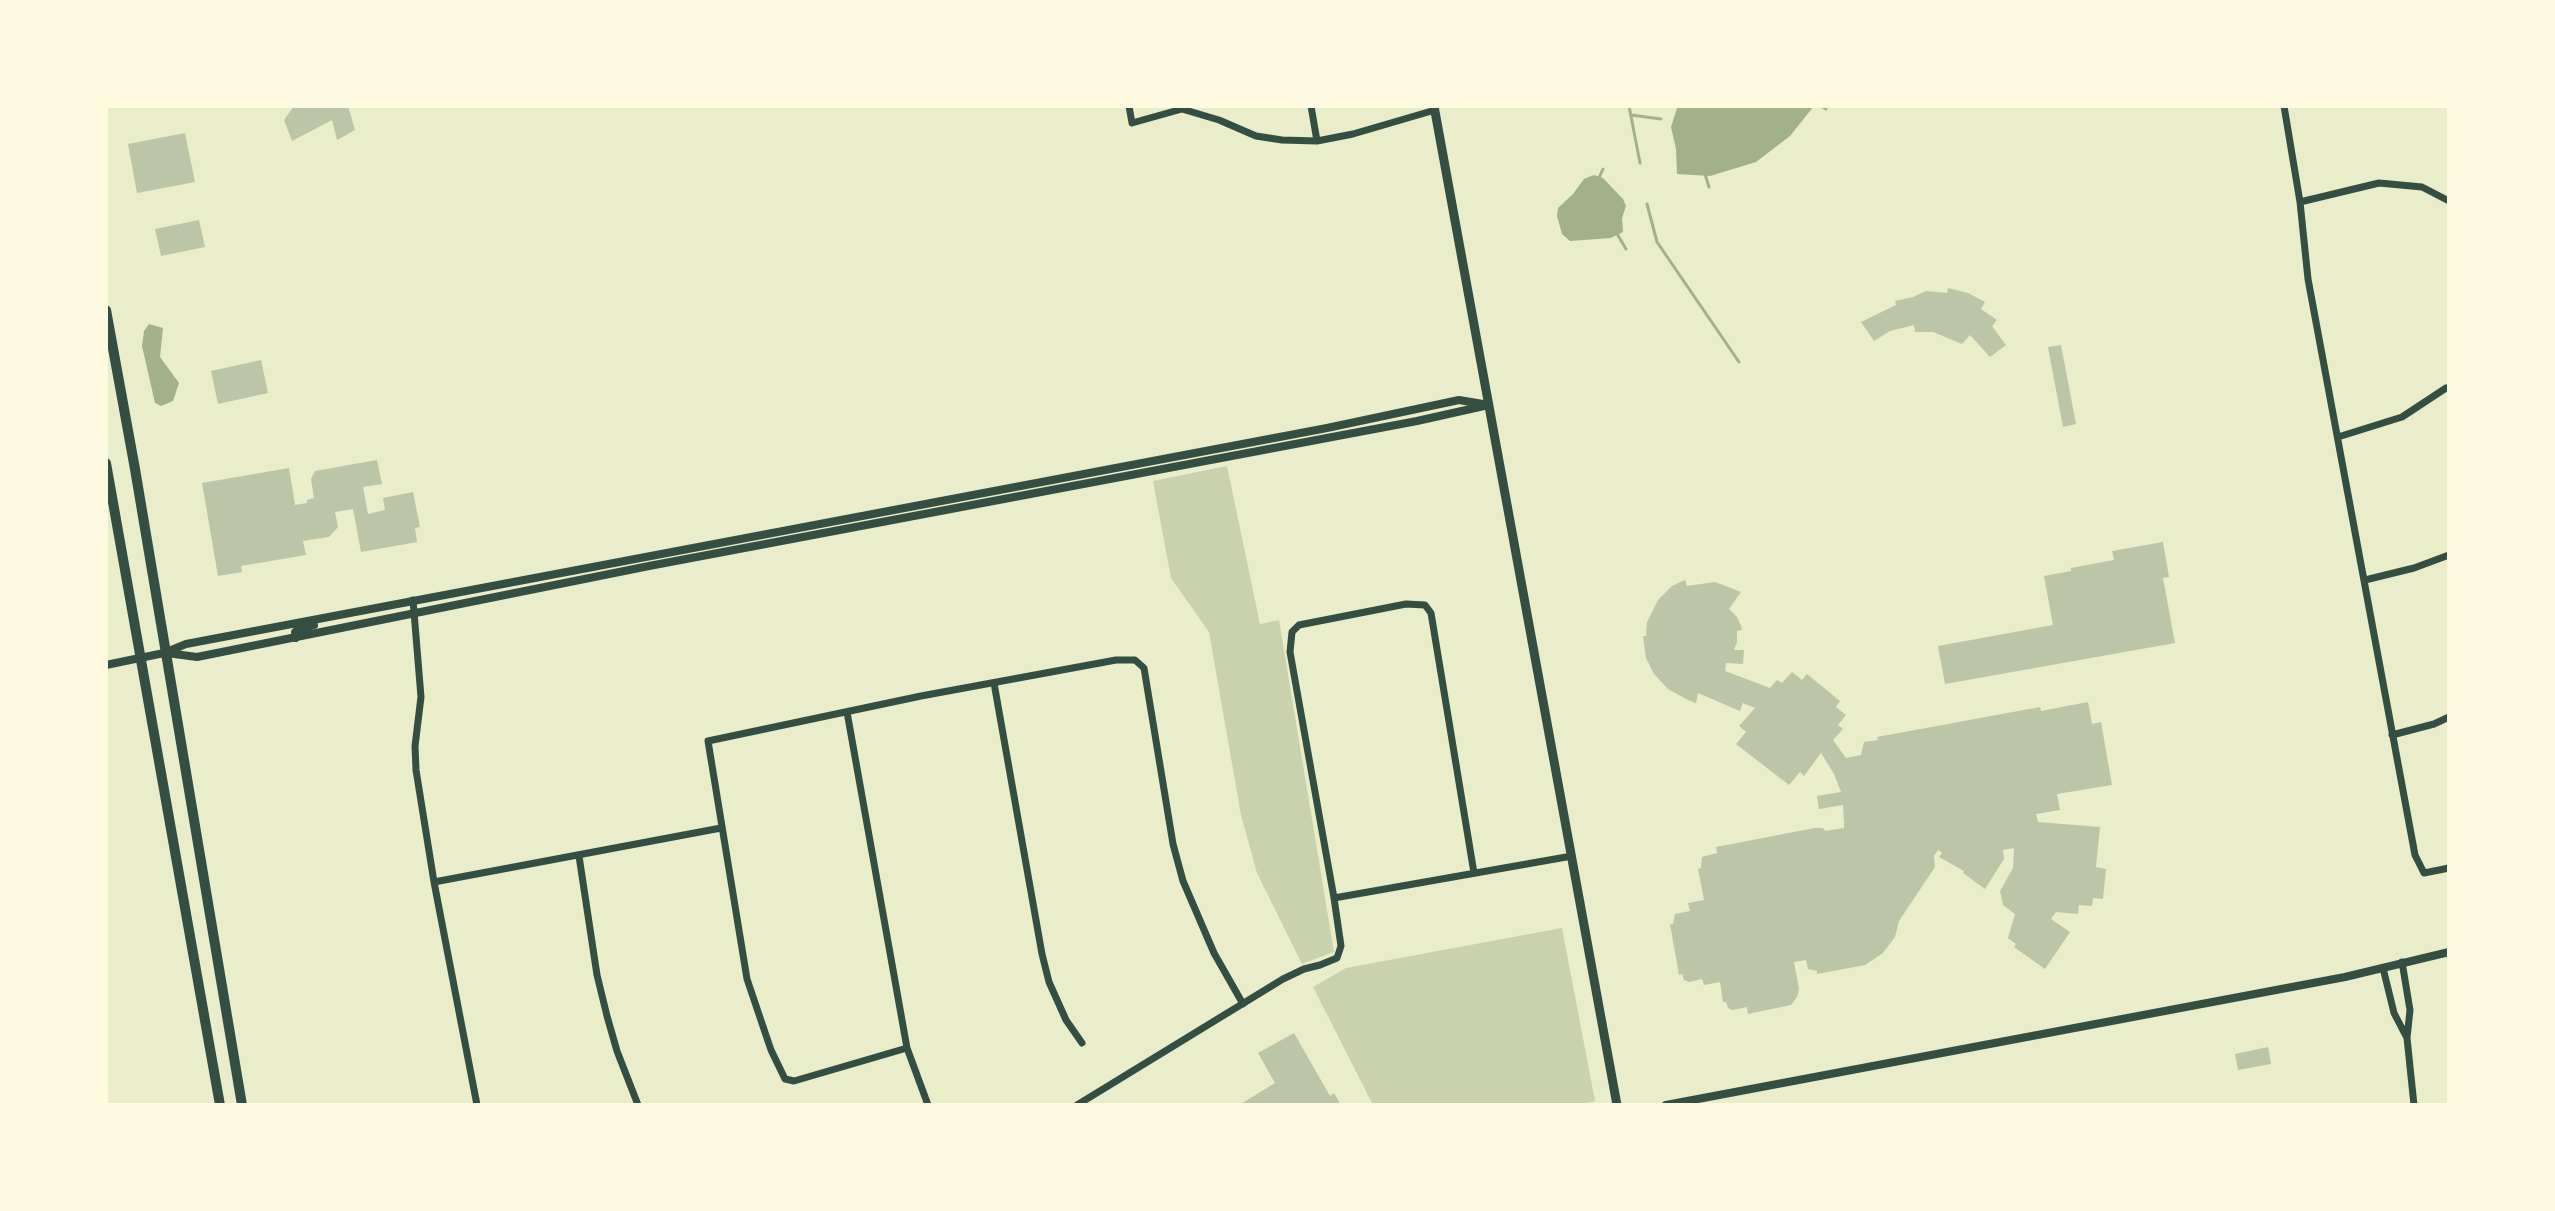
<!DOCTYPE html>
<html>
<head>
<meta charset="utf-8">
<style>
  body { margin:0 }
  #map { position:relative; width:2555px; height:1211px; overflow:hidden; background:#e9edc9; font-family:Bitter,serif }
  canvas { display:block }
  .frame { position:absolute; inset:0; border:108px solid #fefae0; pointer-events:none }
</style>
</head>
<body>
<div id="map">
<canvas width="2555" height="1211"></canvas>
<div class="frame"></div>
</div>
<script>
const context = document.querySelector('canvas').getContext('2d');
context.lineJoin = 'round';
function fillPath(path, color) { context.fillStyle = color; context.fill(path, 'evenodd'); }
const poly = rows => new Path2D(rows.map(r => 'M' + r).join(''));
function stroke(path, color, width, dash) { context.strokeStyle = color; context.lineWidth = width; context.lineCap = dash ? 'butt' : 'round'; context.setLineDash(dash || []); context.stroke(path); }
fillPath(poly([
  [1227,466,1260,624,1279,620,1334,952,1302,964,1257,873,1241,815,1209,632,1171,578,1153,481],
  [1562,928,1595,1101,1580,1105,1373,1105,1313,987,1346,968]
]), '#cad2ad');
fillPath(poly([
  [1688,106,1814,106,1790,136,1756,162,1710,176,1677,174,1676,149,1671,127,1677,108],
  [1594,175,1603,178,1623,199,1626,206,1622,218,1623,232,1611,238,1570,241,1562,234,1557,216,1558,208,1573,194,1584,179],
  [149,324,163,328,160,357,179,383,173,401,161,406,155,403,142,346,144,331]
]), '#a3b18a');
stroke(poly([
  [1629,106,1640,163],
  [1821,106,1826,109],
  [1631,115,1661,119],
  [1704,171,1709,187],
  [1598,180,1603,169],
  [1647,204,1657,242,1739,362],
  [1616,232,1626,249]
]), '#a3b18a', 3);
fillPath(poly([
  [294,106,348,106,355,130,337,140,332,120,292,141,284,120],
  [185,133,195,182,137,193,128,144],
  [199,220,205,247,161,256,155,229],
  [1948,288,1968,293,1985,302,1981,309,1997,320,1992,326,2006,345,1990,357,1970,335,1962,344,1933,332,1915,332,1914,325,1890,331,1874,341,1861,322,1896,305,1895,301,1913,297,1926,291,1947,293],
  [2061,345,2076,424,2063,427,2048,347],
  [261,360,268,393,218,404,211,371],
  [377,460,382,484,363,487,368,514,385,510,383,498,413,492,420,527,415,528,417,542,361,552,353,509,335,512,338,527,329,537,303,541,306,555,241,566,242,572,218,576,202,483,289,468,295,505,307,503,307,500,314,498,311,479,315,471],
  [2163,542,2169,577,2163,578,2175,643,1945,684,1938,646,2053,625,2044,576,2071,571,2071,568,2114,560,2112,551],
  [1685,580,1687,586,1715,582,1741,592,1729,609,1737,617,1741,626,1742,630,1737,631,1737,642,1734,650,1744,650,1743,664,1726,663,1725,671,1770,688,1777,680,1782,683,1792,672,1802,680,1807,674,1840,701,1836,707,1846,715,1838,725,1843,729,1833,740,1846,758,1861,755,1864,742,1878,740,1877,737,2040,707,2041,711,2088,702,2092,724,2101,722,2112,785,2057,794,2060,810,2036,814,2038,822,2100,827,2096,867,2106,869,2103,899,2093,898,2092,906,2079,905,2078,914,2056,912,2051,919,2070,932,2045,969,2014,947,2016,944,2008,938,2015,914,2003,905,2000,891,2013,868,2014,848,2003,850,2004,859,1985,889,1963,873,1964,871,1939,857,1942,853,1938,850,1934,856,1935,867,1899,921,1895,937,1883,953,1865,965,1817,974,1817,971,1808,969,1806,960,1794,962,1799,989,1797,997,1791,1005,1748,1014,1747,1007,1732,1010,1728,1008,1726,1002,1723,1002,1720,982,1704,985,1702,979,1689,982,1684,980,1682,974,1679,975,1670,924,1673,924,1675,914,1690,911,1688,903,1704,900,1698,869,1701,868,1702,857,1717,853,1716,847,1815,828,1823,828,1825,831,1844,828,1844,824,1843,805,1819,809,1817,796,1841,792,1834,774,1821,753,1804,776,1800,772,1789,785,1736,744,1746,732,1739,726,1755,708,1743,703,1740,711,1698,693,1696,703,1688,700,1668,689,1654,674,1646,658,1643,636,1646,636,1647,622,1658,600,1672,586],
  [1294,1033,1330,1096,1334,1093,1341,1105,1239,1105,1275,1083,1258,1053],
  [2268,1047,2271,1064,2238,1070,2235,1054]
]), '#bcc5a7');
stroke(poly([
  [1129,106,1132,123,1182,109,1219,120,1256,136,1282,140,1317,141,1353,134,1435,110],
  [1311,106,1317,141],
  [2284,106,2300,202,2308,279,2415,855,2424,873,2449,868],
  [2300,202,2379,183,2422,187,2449,201],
  [2338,437,2402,417,2446,388],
  [2365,580,2414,568,2449,555],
  [413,600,421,697,415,746,416,770,434,882,477,1105],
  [994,683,1042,954,1049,982,1066,1020,1082,1043],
  [847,712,907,1048,928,1105],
  [2392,735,2434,724,2449,717],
  [579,856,597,975,607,1016,617,1051,638,1105],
  [434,882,721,828],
  [1334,898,1572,856],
  [2402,962,2410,1010,2407,1038,2414,1105],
  [2383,968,2394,1013,2407,1038],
  [907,1048,794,1081,785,1079,771,1050,747,979,708,741,921,696,1116,660,1135,660,1144,668,1173,844,1183,881,1214,953,1243,1004],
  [1077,1105,1283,979,1304,969,1320,965,1337,958,1341,946,1334,898,1290,652,1292,632,1299,625,1406,604,1425,605,1431,613,1474,873]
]), '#344e41', 7);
stroke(poly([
  [296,638,295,632,299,629,314,625],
  [167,653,197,657,649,566,1417,421,1484,406],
  [106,665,164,653,186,644,1327,428,1459,400,1489,405],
  [1666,1105,2345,977,2449,952]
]), '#344e41', 8);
stroke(poly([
  [1434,106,1617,1105]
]), '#344e41', 9);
stroke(poly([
  [106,310,135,469,242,1105],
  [106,463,220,1105]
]), '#344e41', 10);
</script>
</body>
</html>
